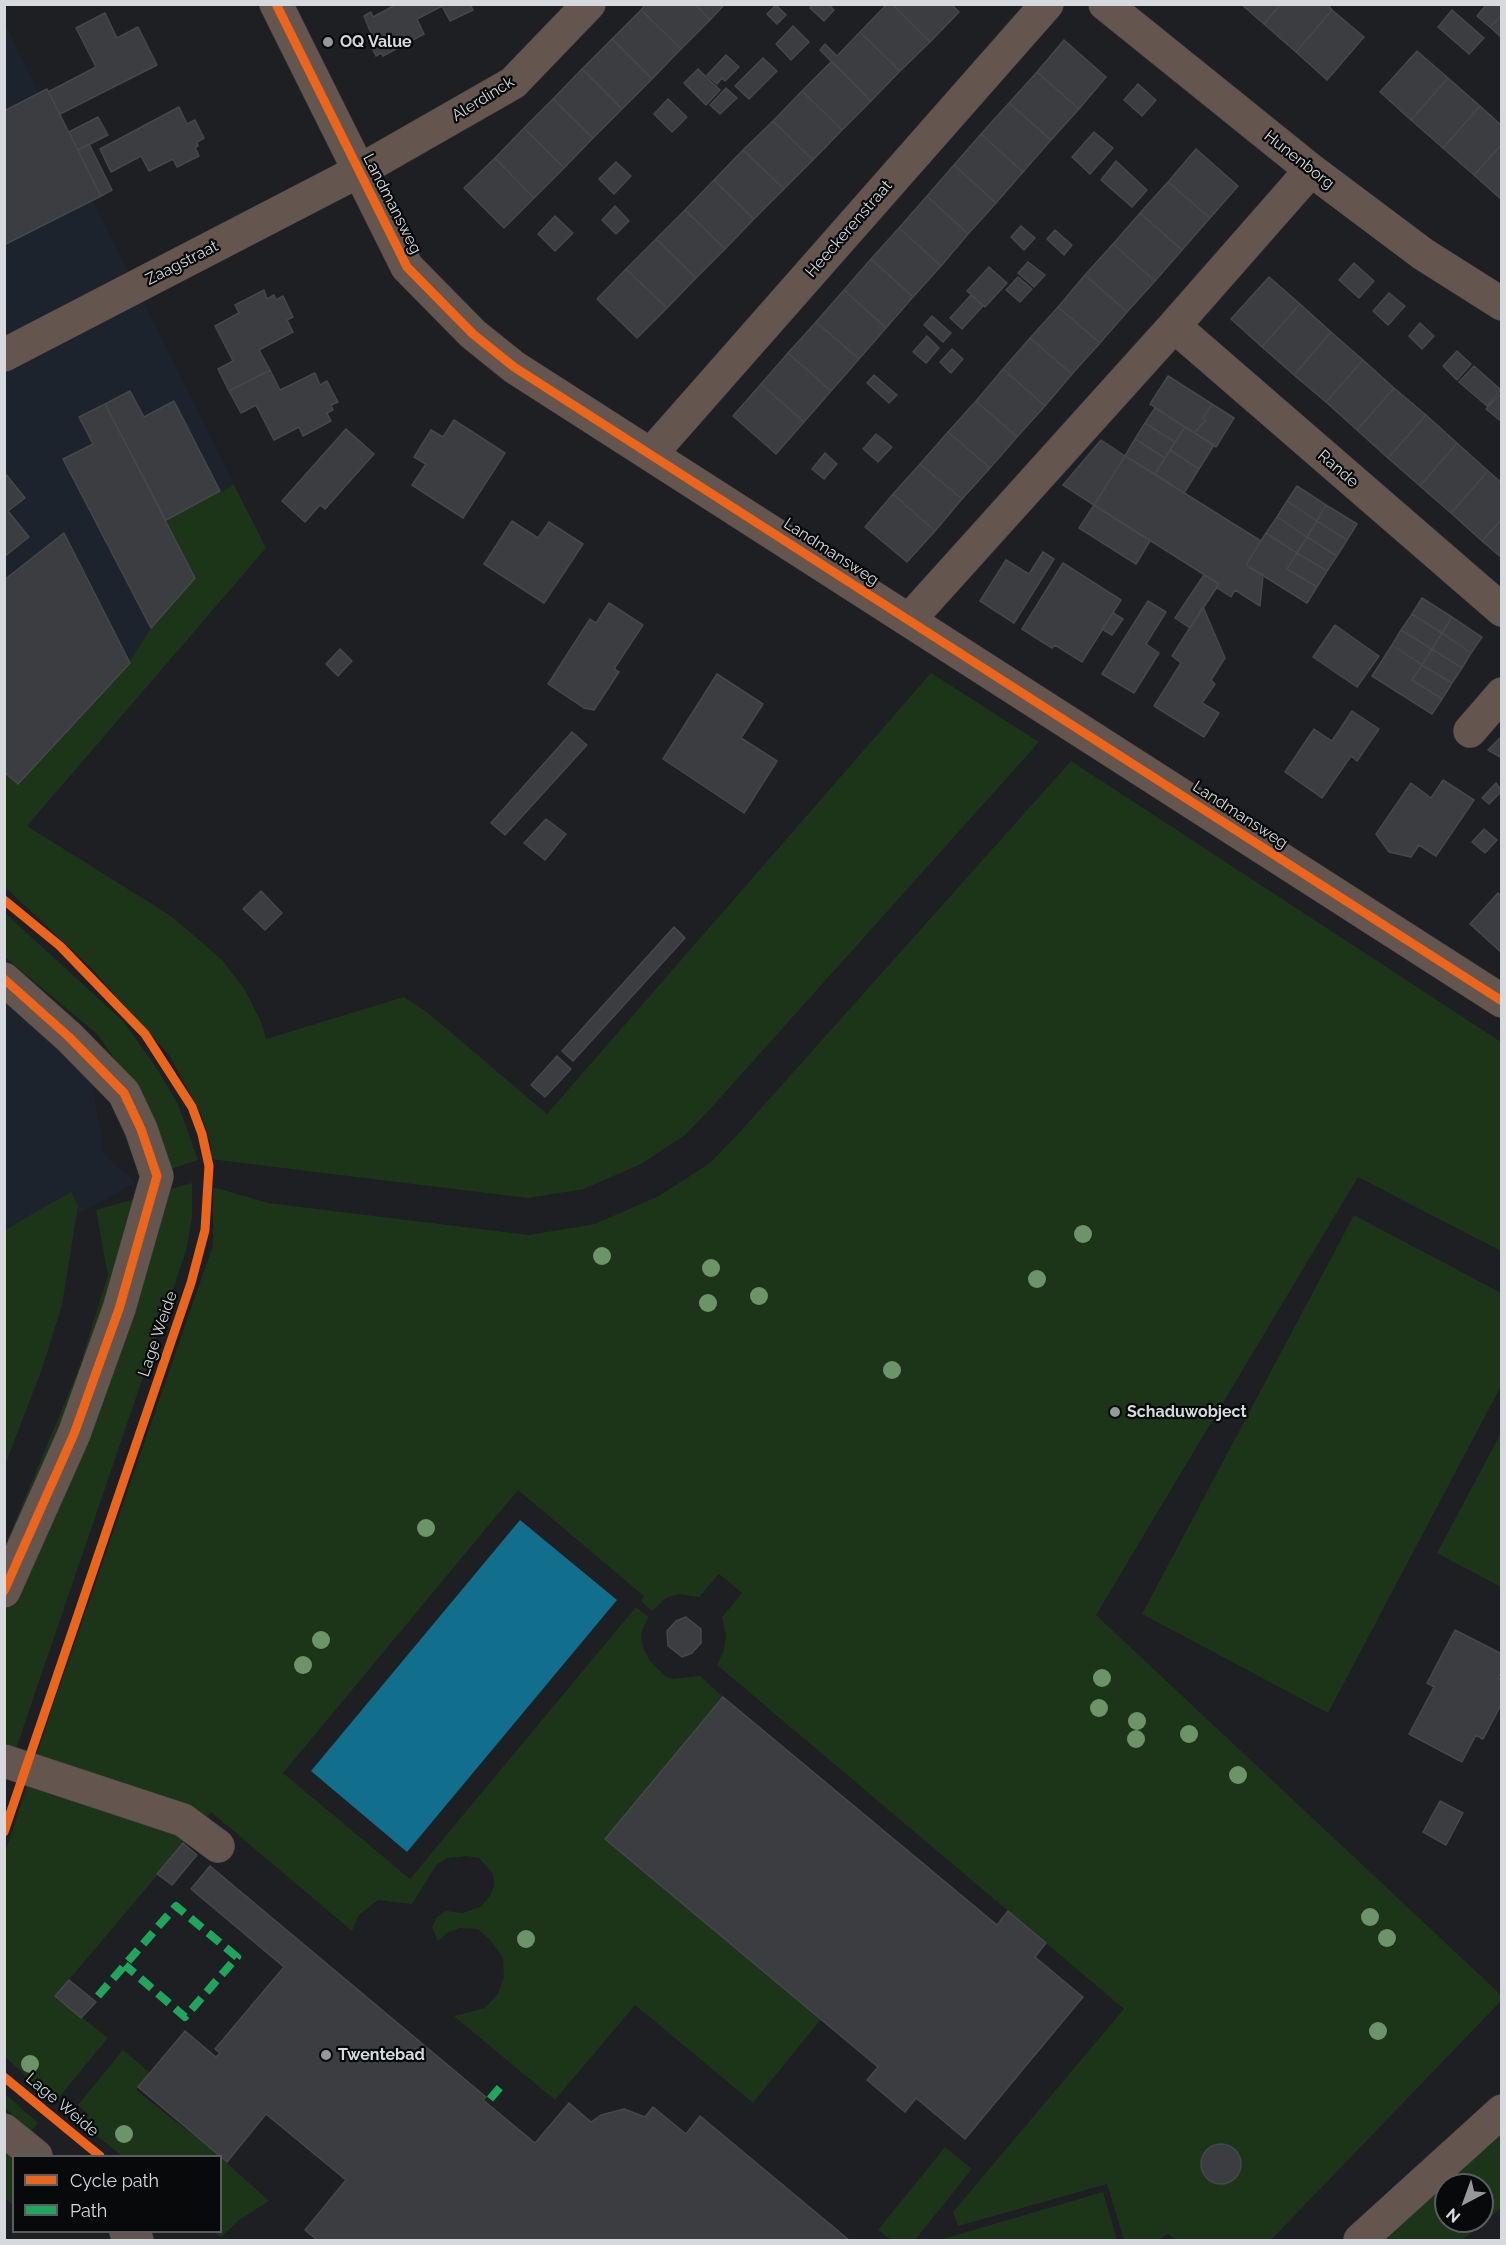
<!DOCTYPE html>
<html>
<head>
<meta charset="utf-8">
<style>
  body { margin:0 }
  #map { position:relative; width:1506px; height:2245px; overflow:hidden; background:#1d1f22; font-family:Raleway,sans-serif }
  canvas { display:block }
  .frame { position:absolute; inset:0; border:6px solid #d6dade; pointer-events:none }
  .legend { position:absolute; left:12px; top:2155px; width:210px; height:78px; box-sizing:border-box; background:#07090b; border:2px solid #5a5d5f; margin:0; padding:8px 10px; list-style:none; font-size:18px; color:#d6dade }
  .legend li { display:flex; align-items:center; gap:12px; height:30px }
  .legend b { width:30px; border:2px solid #5a5d5f }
  .north { position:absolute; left:1434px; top:2173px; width:60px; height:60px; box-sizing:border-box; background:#07090b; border:2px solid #5a5d5f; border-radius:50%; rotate:221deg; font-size:16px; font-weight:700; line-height:24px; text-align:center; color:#d6dade }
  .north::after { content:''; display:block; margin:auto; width:21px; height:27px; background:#95999c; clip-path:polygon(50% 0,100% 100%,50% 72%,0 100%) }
</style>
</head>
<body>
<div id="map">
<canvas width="1506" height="2245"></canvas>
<div class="frame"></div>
<ul class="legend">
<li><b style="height:8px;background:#eb651d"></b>Cycle path</li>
<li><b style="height:8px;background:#20a55d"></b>Path</li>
</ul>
<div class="north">N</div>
</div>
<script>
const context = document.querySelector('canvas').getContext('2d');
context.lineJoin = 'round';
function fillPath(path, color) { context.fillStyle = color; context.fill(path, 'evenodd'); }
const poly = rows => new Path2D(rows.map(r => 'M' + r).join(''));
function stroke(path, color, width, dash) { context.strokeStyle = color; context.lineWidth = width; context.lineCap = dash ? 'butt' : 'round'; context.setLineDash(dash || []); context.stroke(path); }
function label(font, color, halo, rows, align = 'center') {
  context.font = font + ' Raleway,sans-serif'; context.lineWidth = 4.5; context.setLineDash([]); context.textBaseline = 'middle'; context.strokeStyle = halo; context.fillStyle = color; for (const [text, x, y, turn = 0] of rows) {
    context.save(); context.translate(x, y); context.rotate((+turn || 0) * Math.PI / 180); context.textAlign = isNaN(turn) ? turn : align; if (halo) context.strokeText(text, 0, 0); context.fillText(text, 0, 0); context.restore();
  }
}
fillPath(poly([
  [4,21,266,548,27,826,4,830],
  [5,978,86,1049,105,1155,136,1183,5,1253]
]), '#1c232d');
fillPath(poly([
  [234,485,266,548,27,826,171,916,222,960,245,990,261,1022,266,1039,404,997,427,1012,547,1114,931,673,1039,742,712,1107,685,1135,641,1164,584,1189,528,1198,210,1159,212,1148,202,1116,169,1055,89,966,5,887,5,772,18,784,129,663,151,628,195,578,166,520],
  [1071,761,1501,1042,1501,1251,1358,1177,1096,1615,1501,1995,1501,2001,1271,2240,1175,2240,1168,2233,1160,2240,1124,2240,1107,2184,958,2226,953,2212,1124,2009,717,1665,724,1650,726,1636,722,1617,742,1593,719,1574,699,1597,679,1594,666,1598,652,1611,641,1601,644,1596,518,1490,283,1773,410,1879,636,1607,648,1617,641,1634,643,1647,650,1661,664,1675,672,1679,700,1676,723,1697,605,1839,821,2019,753,2103,635,2005,555,2100,454,2016,485,2008,498,1994,504,1976,503,1958,491,1941,478,1929,460,1928,447,1933,438,1941,432,1927,437,1917,446,1911,463,1913,480,1907,490,1896,494,1885,493,1874,479,1858,467,1856,447,1858,437,1864,412,1904,378,1900,358,1916,352,1931,211,1812,55,1996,108,2038,55,2102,5,2057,5,1853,53,1705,213,1245,213,1187,268,1203,529,1235,595,1224,659,1196,710,1163,739,1133],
  [4,912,123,1021,156,1067,178,1104,198,1160,165,1171,124,1072,98,1035,5,957],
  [192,1183,192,1218,186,1251,5,1781,5,1546,78,1371,108,1275,96,1210],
  [71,1192,78,1206,62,1305,42,1369,5,1465,5,1230],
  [1354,1215,1501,1293,1501,1386,1328,1713,1142,1614],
  [1501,1433,1502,1587,1501,1587,1437,1553],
  [123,2050,150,2073,136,2090,220,2156,122,2156,82,2124,89,2115,78,2105],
  [4,2093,38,2123,33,2129,29,2129,5,2108],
  [1501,2127,1501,2208,1462,2240,1381,2240],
  [1446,2185,1482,2185,1482,2221,1446,2221],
  [945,2147,972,2169,915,2240,891,2240,878,2230],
  [4,2151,13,2160,13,2205,5,2198],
  [220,2157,269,2201,239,2220,221,2237,214,2232,220,2232],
  [1103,2192,1117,2240,943,2240,943,2239]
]), '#1c3519');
fillPath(poly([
  [520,1520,617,1600,407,1852,311,1771]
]), '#116e8c');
const building = poly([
  [397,4,470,4,473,10,450,21,442,6,417,19,424,34,383,56,381,53,376,56,368,40,373,38,364,16,371,12,373,17,397,4],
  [646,4,695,4,710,20,681,49,641,10,646,4],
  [695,4,725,4,710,20,695,4],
  [813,4,828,4,834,10,824,21,810,8,813,4],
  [887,4,892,4,930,42,900,71,860,32,887,4],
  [892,4,951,4,959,12,930,42,892,4],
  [1241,4,1281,4,1264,24,1241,4],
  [1281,4,1327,4,1332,10,1296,52,1264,24,1281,4],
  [1487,4,1502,4,1502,15,1490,27,1477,16,1487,4],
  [776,5,786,15,777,24,767,14,776,5],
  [641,10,681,49,652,79,612,39,641,10],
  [1332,10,1364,37,1327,80,1296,52,1332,10],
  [1452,10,1484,38,1469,54,1438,27,1452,10],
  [105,13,117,38,138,27,157,65,60,114,48,92,96,67,76,28,105,13],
  [1502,15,1502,38,1490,27,1502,15],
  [793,26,809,42,791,60,776,44,793,26],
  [860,32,900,71,871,101,820,50,825,44,837,56,860,32],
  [612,39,652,79,622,109,582,69,612,39],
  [1064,40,1106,77,1079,109,1037,72,1064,40],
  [1417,51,1448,78,1411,120,1380,92,1417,51],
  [726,55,739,67,725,81,722,78,717,84,707,75,726,55],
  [763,58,777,71,749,99,735,86,763,58],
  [832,61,871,101,842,130,802,91,832,61],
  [582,69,622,109,593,138,553,99,582,69],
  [698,69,720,90,706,105,684,83,698,69],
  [1037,72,1079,109,1051,140,1009,103,1037,72],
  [1448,78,1480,106,1443,148,1411,120,1448,78],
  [1138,84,1156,100,1142,116,1124,100,1138,84],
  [726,88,737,98,720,114,710,105,726,88],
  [47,89,101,196,4,245,4,111,47,89],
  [802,91,842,130,813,160,773,121,802,91],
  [553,99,593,138,564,168,524,128,553,99],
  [668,99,687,117,672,132,654,114,668,99],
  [1009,103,1051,140,1023,172,981,134,1009,103],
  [1480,106,1502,126,1502,144,1474,175,1443,148,1480,106],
  [179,107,187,124,195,120,204,138,197,142,198,146,195,147,199,156,177,167,173,159,149,171,141,156,111,172,100,149,179,107],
  [98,117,108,135,78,150,69,132,98,117],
  [773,121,813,160,784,189,743,150,773,121],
  [524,128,564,168,534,198,495,158,524,128],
  [1094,132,1113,148,1090,174,1072,157,1094,132],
  [981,134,1023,172,996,203,954,165,981,134],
  [89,144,112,190,101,196,78,150,89,144],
  [1502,144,1502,200,1474,175,1502,144],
  [1196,149,1238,186,1210,218,1168,182,1196,149],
  [743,150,784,189,754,219,714,180,743,150],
  [495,158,534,198,504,228,464,188,495,158],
  [1116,161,1147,190,1132,207,1101,180,1116,161],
  [616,162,631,176,614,194,599,179,616,162],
  [954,165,996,203,968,234,927,196,954,165],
  [714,180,754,219,725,249,685,210,714,180],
  [1168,182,1210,218,1182,250,1140,213,1168,182],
  [927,196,968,234,941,266,899,228,927,196],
  [615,206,629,221,616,234,602,220,615,206],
  [685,210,725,249,696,278,656,239,685,210],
  [1140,213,1182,250,1155,281,1113,244,1140,213],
  [555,216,573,233,555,251,538,234,555,216],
  [1021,226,1035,238,1024,250,1011,237,1021,226],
  [899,228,941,266,913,297,871,259,899,228],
  [1055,230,1072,245,1064,255,1047,239,1055,230],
  [656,239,696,278,667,308,626,269,656,239],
  [1113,244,1155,281,1127,312,1085,275,1113,244],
  [871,259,913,297,886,328,844,290,871,259],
  [1028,262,1045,275,1034,287,1018,273,1028,262],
  [1354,263,1374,281,1359,298,1339,280,1354,263],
  [989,267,1007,283,985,307,967,291,989,267],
  [626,269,667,308,637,338,597,299,626,269],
  [1085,275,1127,312,1100,343,1058,307,1085,275],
  [1018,277,1032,289,1020,302,1006,290,1018,277],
  [1269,277,1300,304,1262,347,1231,319,1269,277],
  [264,290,267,299,274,295,276,300,283,296,293,317,287,320,293,332,259,350,270,370,229,391,218,369,233,361,215,326,239,313,235,305,264,290],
  [844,290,886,328,859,359,816,322,844,290],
  [1389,293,1405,306,1388,325,1373,311,1389,293],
  [971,295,983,306,962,329,950,318,971,295],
  [1300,304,1331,332,1294,375,1262,347,1300,304],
  [1058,307,1100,343,1072,374,1030,338,1058,307],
  [932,316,951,333,943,342,924,325,932,316],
  [816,322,859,359,831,391,788,353,816,322],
  [1420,323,1434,336,1422,349,1409,336,1420,323],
  [1331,332,1363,360,1326,402,1294,375,1331,332],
  [927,336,939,348,926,363,913,352,927,336],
  [1030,338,1072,374,1045,406,1003,369,1030,338],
  [952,349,963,359,951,373,940,362,952,349],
  [1457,351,1471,364,1457,380,1443,366,1457,351],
  [788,353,831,391,804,422,761,384,788,353],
  [1363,360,1394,388,1357,430,1326,402,1363,360],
  [1474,366,1501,390,1487,406,1459,382,1474,366],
  [1003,369,1045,406,1017,437,976,401,1003,369],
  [270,370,280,390,315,373,320,385,327,381,338,402,331,405,333,410,327,413,331,421,303,436,299,427,274,440,256,405,241,413,229,391,270,370],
  [874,375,897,395,889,403,867,383,874,375],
  [1168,376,1212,404,1203,418,1206,420,1194,433,1150,404,1168,376],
  [761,384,804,422,776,454,733,416,761,384],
  [1394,388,1426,415,1388,458,1357,430,1394,388],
  [130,391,144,417,174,401,220,491,166,520,105,404,130,391],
  [1502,392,1502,422,1486,409,1502,392],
  [976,401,1017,437,990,468,948,432,976,401],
  [105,404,195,578,151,628,63,459,93,444,79,417,105,404],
  [1212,404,1234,418,1216,447,1194,433,1206,420,1203,418,1212,404],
  [1155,408,1185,427,1175,442,1145,423,1155,408],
  [1426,415,1457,443,1420,486,1388,458,1426,415],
  [454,420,505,453,463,518,412,485,426,464,414,457,431,430,443,437,454,420],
  [1145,423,1175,442,1165,458,1135,439,1145,423],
  [1185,427,1214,445,1199,469,1170,450,1185,427],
  [346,429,374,454,325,509,320,505,305,522,282,501,346,429],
  [948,432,990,468,962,499,920,464,948,432],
  [876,434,892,447,878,462,863,449,876,434],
  [1135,439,1165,458,1155,474,1125,456,1135,439],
  [1101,440,1125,456,1094,505,1063,485,1101,440],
  [1457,443,1488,471,1451,513,1420,486,1457,443],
  [1170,450,1199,469,1184,493,1155,474,1170,450],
  [825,453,837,464,824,479,812,469,825,453],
  [1125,456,1261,541,1246,565,1263,575,1260,606,1235,590,1231,597,1216,587,1219,584,1094,505,1125,456],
  [920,464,962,499,935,531,893,494,920,464],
  [1488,471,1502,483,1502,519,1482,541,1451,513,1488,471],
  [4,472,25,498,8,511,29,537,4,557,4,472],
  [1297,486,1326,505,1317,521,1287,501,1297,486],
  [893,494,935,531,907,562,865,527,893,494],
  [1287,501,1317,521,1307,537,1277,517,1287,501],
  [1094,505,1150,541,1136,564,1079,528,1094,505],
  [1326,505,1357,524,1347,540,1317,521,1326,505],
  [1277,517,1307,537,1297,553,1266,533,1277,517],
  [1502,519,1502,558,1482,541,1502,519],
  [512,521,538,538,549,522,583,544,544,603,484,564,512,521],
  [1317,521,1347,540,1337,556,1307,537,1317,521],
  [64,533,130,663,18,784,4,772,4,580,64,533],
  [1266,533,1297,553,1287,569,1317,587,1307,603,1246,565,1266,533],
  [1307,537,1337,556,1327,571,1297,553,1307,537],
  [1043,552,1054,559,1014,623,980,601,1006,560,1029,574,1043,552],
  [1297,553,1327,571,1317,587,1287,569,1297,553],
  [1063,563,1121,600,1082,662,1055,645,1052,648,1022,629,1063,563],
  [1204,575,1219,584,1190,628,1175,618,1204,575],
  [1422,598,1452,617,1442,633,1412,614,1422,598],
  [1148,601,1166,612,1146,644,1159,653,1134,693,1102,674,1148,601],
  [609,603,643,625,614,669,619,672,594,710,584,708,548,684,590,619,596,623,609,603],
  [1203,607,1225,658,1211,680,1215,684,1202,703,1219,713,1204,737,1154,706,1181,663,1172,656,1203,607],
  [1113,613,1123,619,1112,635,1102,629,1113,613],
  [1412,614,1442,633,1432,649,1401,630,1412,614],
  [1452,617,1482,637,1471,653,1442,633,1452,617],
  [1335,625,1379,656,1357,687,1313,657,1335,625],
  [1401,630,1432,649,1422,665,1392,645,1401,630],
  [1442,633,1471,653,1462,668,1432,649,1442,633],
  [1392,645,1422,665,1412,680,1442,699,1432,714,1372,676,1392,645],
  [340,649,352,661,338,676,326,664,340,649],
  [1432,649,1462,668,1452,683,1422,665,1432,649],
  [1422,665,1452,683,1442,699,1412,680,1422,665],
  [717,674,763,704,741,738,777,761,744,813,663,759,717,674],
  [1352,711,1379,729,1357,761,1351,756,1322,798,1285,772,1314,729,1332,741,1352,711],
  [572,732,587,745,505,835,491,823,572,732],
  [1502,736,1502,758,1488,750,1502,736],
  [1443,780,1474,800,1436,856,1419,845,1411,857,1389,852,1376,834,1411,783,1431,798,1443,780],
  [1496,783,1502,791,1489,804,1482,798,1496,783],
  [546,819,566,834,545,860,524,843,546,819],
  [1484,829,1497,840,1485,853,1472,842,1484,829],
  [261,891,282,913,265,930,243,909,261,891],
  [1498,893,1502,897,1502,953,1470,924,1498,893],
  [674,927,685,938,573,1061,562,1051,674,927],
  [557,1056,571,1069,545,1097,531,1085,557,1056],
  [686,1617,701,1629,701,1643,692,1653,682,1657,668,1646,667,1631,676,1621,686,1617],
  [1455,1630,1502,1654,1502,1671,1498,1678,1502,1680,1502,1703,1483,1739,1476,1735,1462,1762,1409,1734,1434,1687,1427,1683,1455,1630],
  [723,1697,997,1925,1008,1911,1046,1943,1035,1957,1083,1997,965,2139,916,2098,905,2112,867,2080,878,2067,605,1839,723,1697],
  [1440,1801,1463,1813,1446,1845,1423,1832,1440,1801],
  [183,1843,197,1855,172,1885,157,1874,183,1843],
  [210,1866,486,2097,483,2100,535,2143,569,2103,591,2122,601,2115,624,2109,645,2117,653,2107,686,2134,700,2116,849,2240,317,2240,305,2230,346,2180,266,2114,227,2162,138,2087,185,2031,216,2057,220,2053,215,2049,284,1967,191,1889,210,1866],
  [69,1980,96,2002,81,2018,55,1996,69,1980],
  '1201 2164a20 20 0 1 1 40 0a20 20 0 1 1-40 0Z'
]);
fillPath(building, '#3b3d40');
stroke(building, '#45474a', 1.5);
const minor = poly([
  [276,4,407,267,473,334,514,367,1502,1001],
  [1105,4,1311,170,1423,254,1502,304],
  [1174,326,1502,610],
  [4,355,359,171,513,83,589,4],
  [651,454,1047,4],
  [909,620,1174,326,1311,170],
  [1470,731,1502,694],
  [4,979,69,1037,124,1093,141,1129,157,1176,119,1309,74,1434,4,1591],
  [4,1761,183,1820,218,1846],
  [4,2130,36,2156],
  [126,2232,137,2240],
  [1360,2240,1502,2111]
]);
stroke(minor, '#38393b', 34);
stroke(minor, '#64564f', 33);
stroke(poly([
  [98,1996,176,1906,237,1957,185,2017,125,1965],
  [490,2099,502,2085]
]), '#20a55d', 8, [15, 8]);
stroke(poly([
  [276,4,407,267,473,334,514,367,1502,1001],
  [4,900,60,946,145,1034,192,1107,202,1134,209,1166,205,1230,191,1283,4,1832],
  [4,979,69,1037,124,1093,141,1129,157,1176,119,1309,74,1434,4,1591],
  [4,2077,100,2156]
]), '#eb651d', 9);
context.fillStyle = '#6d9469';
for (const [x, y] of [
  [1083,1234],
  [602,1256],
  [711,1268],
  [1037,1279],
  [759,1296],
  [708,1303],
  [892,1370],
  [426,1528],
  [321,1640],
  [303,1665],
  [1102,1678],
  [1099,1708],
  [1137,1721],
  [1189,1734],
  [1136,1739],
  [1238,1775],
  [1370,1917],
  [1387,1938],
  [526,1939],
  [1378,2031],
  [30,2064],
  [124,2134]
]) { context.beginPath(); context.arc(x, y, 9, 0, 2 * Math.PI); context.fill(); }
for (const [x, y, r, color] of [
  [328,42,6,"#95999c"],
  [1115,1412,6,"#95999c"],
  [326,2055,6,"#95999c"]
]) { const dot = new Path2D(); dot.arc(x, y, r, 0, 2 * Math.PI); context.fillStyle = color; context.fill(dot); stroke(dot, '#07090b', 2); }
label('bold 16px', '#d6dade', '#07090b', [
  ["OQ Value",340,42],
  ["Schaduwobject",1127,1412],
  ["Twentebad",338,2055]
], 'left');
label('16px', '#d6dade', '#07090b', [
  ["Alerdinck",483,99,-32],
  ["Hunenborg",1299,160,38],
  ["Landmansweg",392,204,63],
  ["Heeckerenstraat",849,229,-49],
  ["Zaagstraat",182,263,-27],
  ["Rande",1338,469,41],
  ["Landmansweg",831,552,33],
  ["Landmansweg",1240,815,33],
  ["Lage Weide",158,1334,-71],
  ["Lage Weide",62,2105,40]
]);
</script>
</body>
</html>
